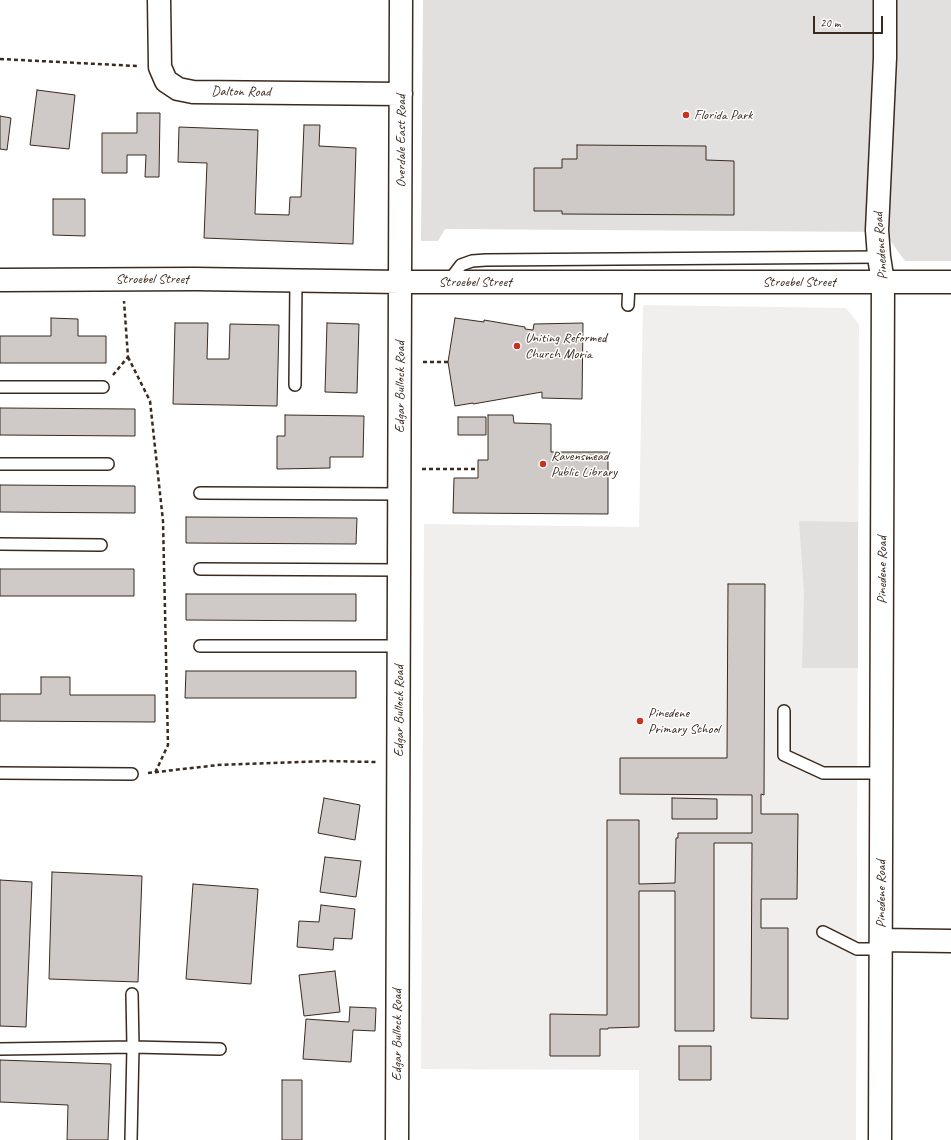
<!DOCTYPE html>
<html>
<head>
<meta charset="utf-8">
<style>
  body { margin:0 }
  #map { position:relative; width:951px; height:1140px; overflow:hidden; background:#fff; font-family:Caveat,sans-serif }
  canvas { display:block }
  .scale { position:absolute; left:813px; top:16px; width:70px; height:18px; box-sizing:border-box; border:2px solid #3b2a1e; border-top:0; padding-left:5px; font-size:12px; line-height:14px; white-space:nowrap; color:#3b2a1e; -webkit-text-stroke:3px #fff; paint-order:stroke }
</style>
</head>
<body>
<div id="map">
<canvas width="951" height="1140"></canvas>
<div class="scale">20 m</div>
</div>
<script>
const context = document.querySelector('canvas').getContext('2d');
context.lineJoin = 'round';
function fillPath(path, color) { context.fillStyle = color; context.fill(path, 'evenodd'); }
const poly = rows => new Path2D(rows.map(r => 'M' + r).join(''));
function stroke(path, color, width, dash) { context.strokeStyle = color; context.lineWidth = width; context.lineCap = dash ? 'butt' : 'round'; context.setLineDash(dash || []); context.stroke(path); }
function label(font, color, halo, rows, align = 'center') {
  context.font = font + ' Caveat,sans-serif'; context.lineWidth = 3; context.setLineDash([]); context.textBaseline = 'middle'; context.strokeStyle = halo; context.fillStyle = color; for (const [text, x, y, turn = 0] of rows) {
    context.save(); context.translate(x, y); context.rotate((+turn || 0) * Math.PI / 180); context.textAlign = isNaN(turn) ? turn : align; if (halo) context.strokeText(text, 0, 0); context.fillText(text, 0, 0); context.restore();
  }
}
fillPath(poly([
  [643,305,846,308,859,324,856,1140,639,1140,639,1070,421,1069,424,524,639,527]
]), '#f1efee');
fillPath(poly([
  [423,0,951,0,951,261,905,261,884,232,445,229,438,241,421,241],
  [799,521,858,522,858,668,802,668,804,593]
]), '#e2e0de');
const building = poly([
  [37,90,75,95,69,149,30,145,37,90],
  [137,113,160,113,159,177,145,177,146,155,127,155,127,173,102,173,102,133,137,133,137,113],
  [0,116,11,118,7,150,0,149,0,116],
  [304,125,320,125,319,146,356,148,353,244,204,238,207,163,178,162,179,127,258,130,255,214,289,215,290,197,301,197,304,125],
  [577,145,706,146,706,160,734,161,734,215,562,214,562,211,534,211,534,168,562,168,562,159,577,159,577,145],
  [53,199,85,199,85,236,53,235,53,199],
  [51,318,78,319,78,336,106,336,106,363,0,363,0,336,51,336,51,318],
  [455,318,484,322,484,320,525,327,525,329,533,330,534,324,583,323,582,399,542,398,542,392,473,404,473,403,455,406,448,362,455,318],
  [175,323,208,323,207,359,229,359,230,324,279,325,277,406,173,404,175,323],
  [327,323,359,324,357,393,325,392,327,323],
  [0,408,135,409,135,436,0,435,0,408],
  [285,415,364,416,363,457,330,457,330,468,277,469,277,436,285,436,285,415],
  [488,415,513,415,514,423,551,424,551,452,608,452,608,514,453,513,454,478,478,478,478,460,488,460,488,415],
  [458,417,486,417,486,435,458,435,458,417],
  [0,485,135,486,135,513,0,512,0,485],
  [186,517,357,518,356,544,186,543,186,517],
  [0,569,134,569,134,596,0,596,0,569],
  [728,584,765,584,764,795,761,794,761,814,798,814,797,899,761,899,761,928,788,928,788,1019,751,1018,752,843,714,843,714,1031,675,1031,675,891,639,891,639,1027,608,1028,608,1029,600,1029,600,1056,550,1056,550,1014,607,1015,607,820,639,820,639,884,675,883,676,838,678,838,678,833,752,833,752,795,620,794,620,758,727,758,728,584],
  [186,594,356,594,356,621,186,620,186,594],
  [186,671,356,671,356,698,185,698,186,671],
  [41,677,70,677,70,695,155,695,155,722,0,721,0,694,41,694,41,677],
  [324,798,360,805,355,840,318,833,324,798],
  [672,798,717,799,717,819,672,819,672,798],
  [325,857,361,861,356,897,320,892,325,857],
  [52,872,142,876,138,982,49,979,52,872],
  [0,880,32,882,26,1027,0,1026,0,880],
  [193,884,258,889,251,984,186,979,193,884],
  [321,905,355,909,352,939,334,938,333,950,297,947,299,921,319,922,321,905],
  [335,971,340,1012,304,1016,299,975,335,971],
  [350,1007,376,1008,375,1031,353,1030,351,1062,303,1059,306,1019,349,1022,350,1007],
  [679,1046,711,1046,711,1080,679,1080,679,1046],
  [0,1060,111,1064,108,1140,67,1140,68,1105,0,1102,0,1060],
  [282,1080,302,1080,302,1140,282,1140,282,1080]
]);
fillPath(building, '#cfcac7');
stroke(building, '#3b2a1e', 1);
const lane = poly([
  [448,282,461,265,472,261,486,260,879,257],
  [628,305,629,282],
  [295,385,296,281],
  [0,387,103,387],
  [0,464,108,464],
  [200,493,400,494],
  [0,544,101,545],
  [200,569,399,570],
  [200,646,399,646],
  [784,711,784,755,823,773,882,773],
  [0,773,132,774],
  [823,932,857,949,881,949],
  [0,1049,133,1047,220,1049],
  [131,1140,133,1047,132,994]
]);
const street = poly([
  [159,0,160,67,166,81,178,89,193,92,401,94],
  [0,280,195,279,400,282,951,282],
  [881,940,951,941],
  [397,1140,401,0],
  [880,1140,883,282,879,257,877,230,885,58,885,0]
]);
stroke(lane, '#3b2a1e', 14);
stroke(street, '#3b2a1e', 25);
stroke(poly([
  [0,59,137,66],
  [128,357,150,401,163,521,168,745,155,773],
  [423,362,448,362],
  [113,375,128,357,124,301],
  [422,469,478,469],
  [148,773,218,765,326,761,376,762]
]), '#3b2a1e', 2.5, [4, 3]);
stroke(lane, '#fff', 11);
stroke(street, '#fff', 22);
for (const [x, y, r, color] of [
  [686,115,4,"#c8321e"],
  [517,346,4,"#c8321e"],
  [543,464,4,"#c8321e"],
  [640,721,4,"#c8321e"]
]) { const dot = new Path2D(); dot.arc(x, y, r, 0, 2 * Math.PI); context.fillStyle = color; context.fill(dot); stroke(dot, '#fff', 1.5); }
label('14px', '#3b2a1e', '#fff', [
  ["Dalton Road",241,92,1],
  ["Overdale East Road",401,141,-90],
  ["Pinedene Road",881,246,-94],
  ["Stroebel Street",152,279],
  ["Stroebel Street",475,282],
  ["Stroebel Street",799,282],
  ["Edgar Bullock Road",400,387,-90],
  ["Pinedene Road",882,570,-90],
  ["Edgar Bullock Road",399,711,-90],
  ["Pinedene Road",881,894,-90],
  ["Edgar Bullock Road",397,1035,-90]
]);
label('14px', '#3b2a1e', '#fff', [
  ["Florida Park",694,115],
  ["Uniting Reformed",525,338],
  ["Church Moria",525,354],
  ["Ravensmead",551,456],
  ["Public Library",551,472],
  ["Pinedene",648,713],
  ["Primary School",648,729]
], 'left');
</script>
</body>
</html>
